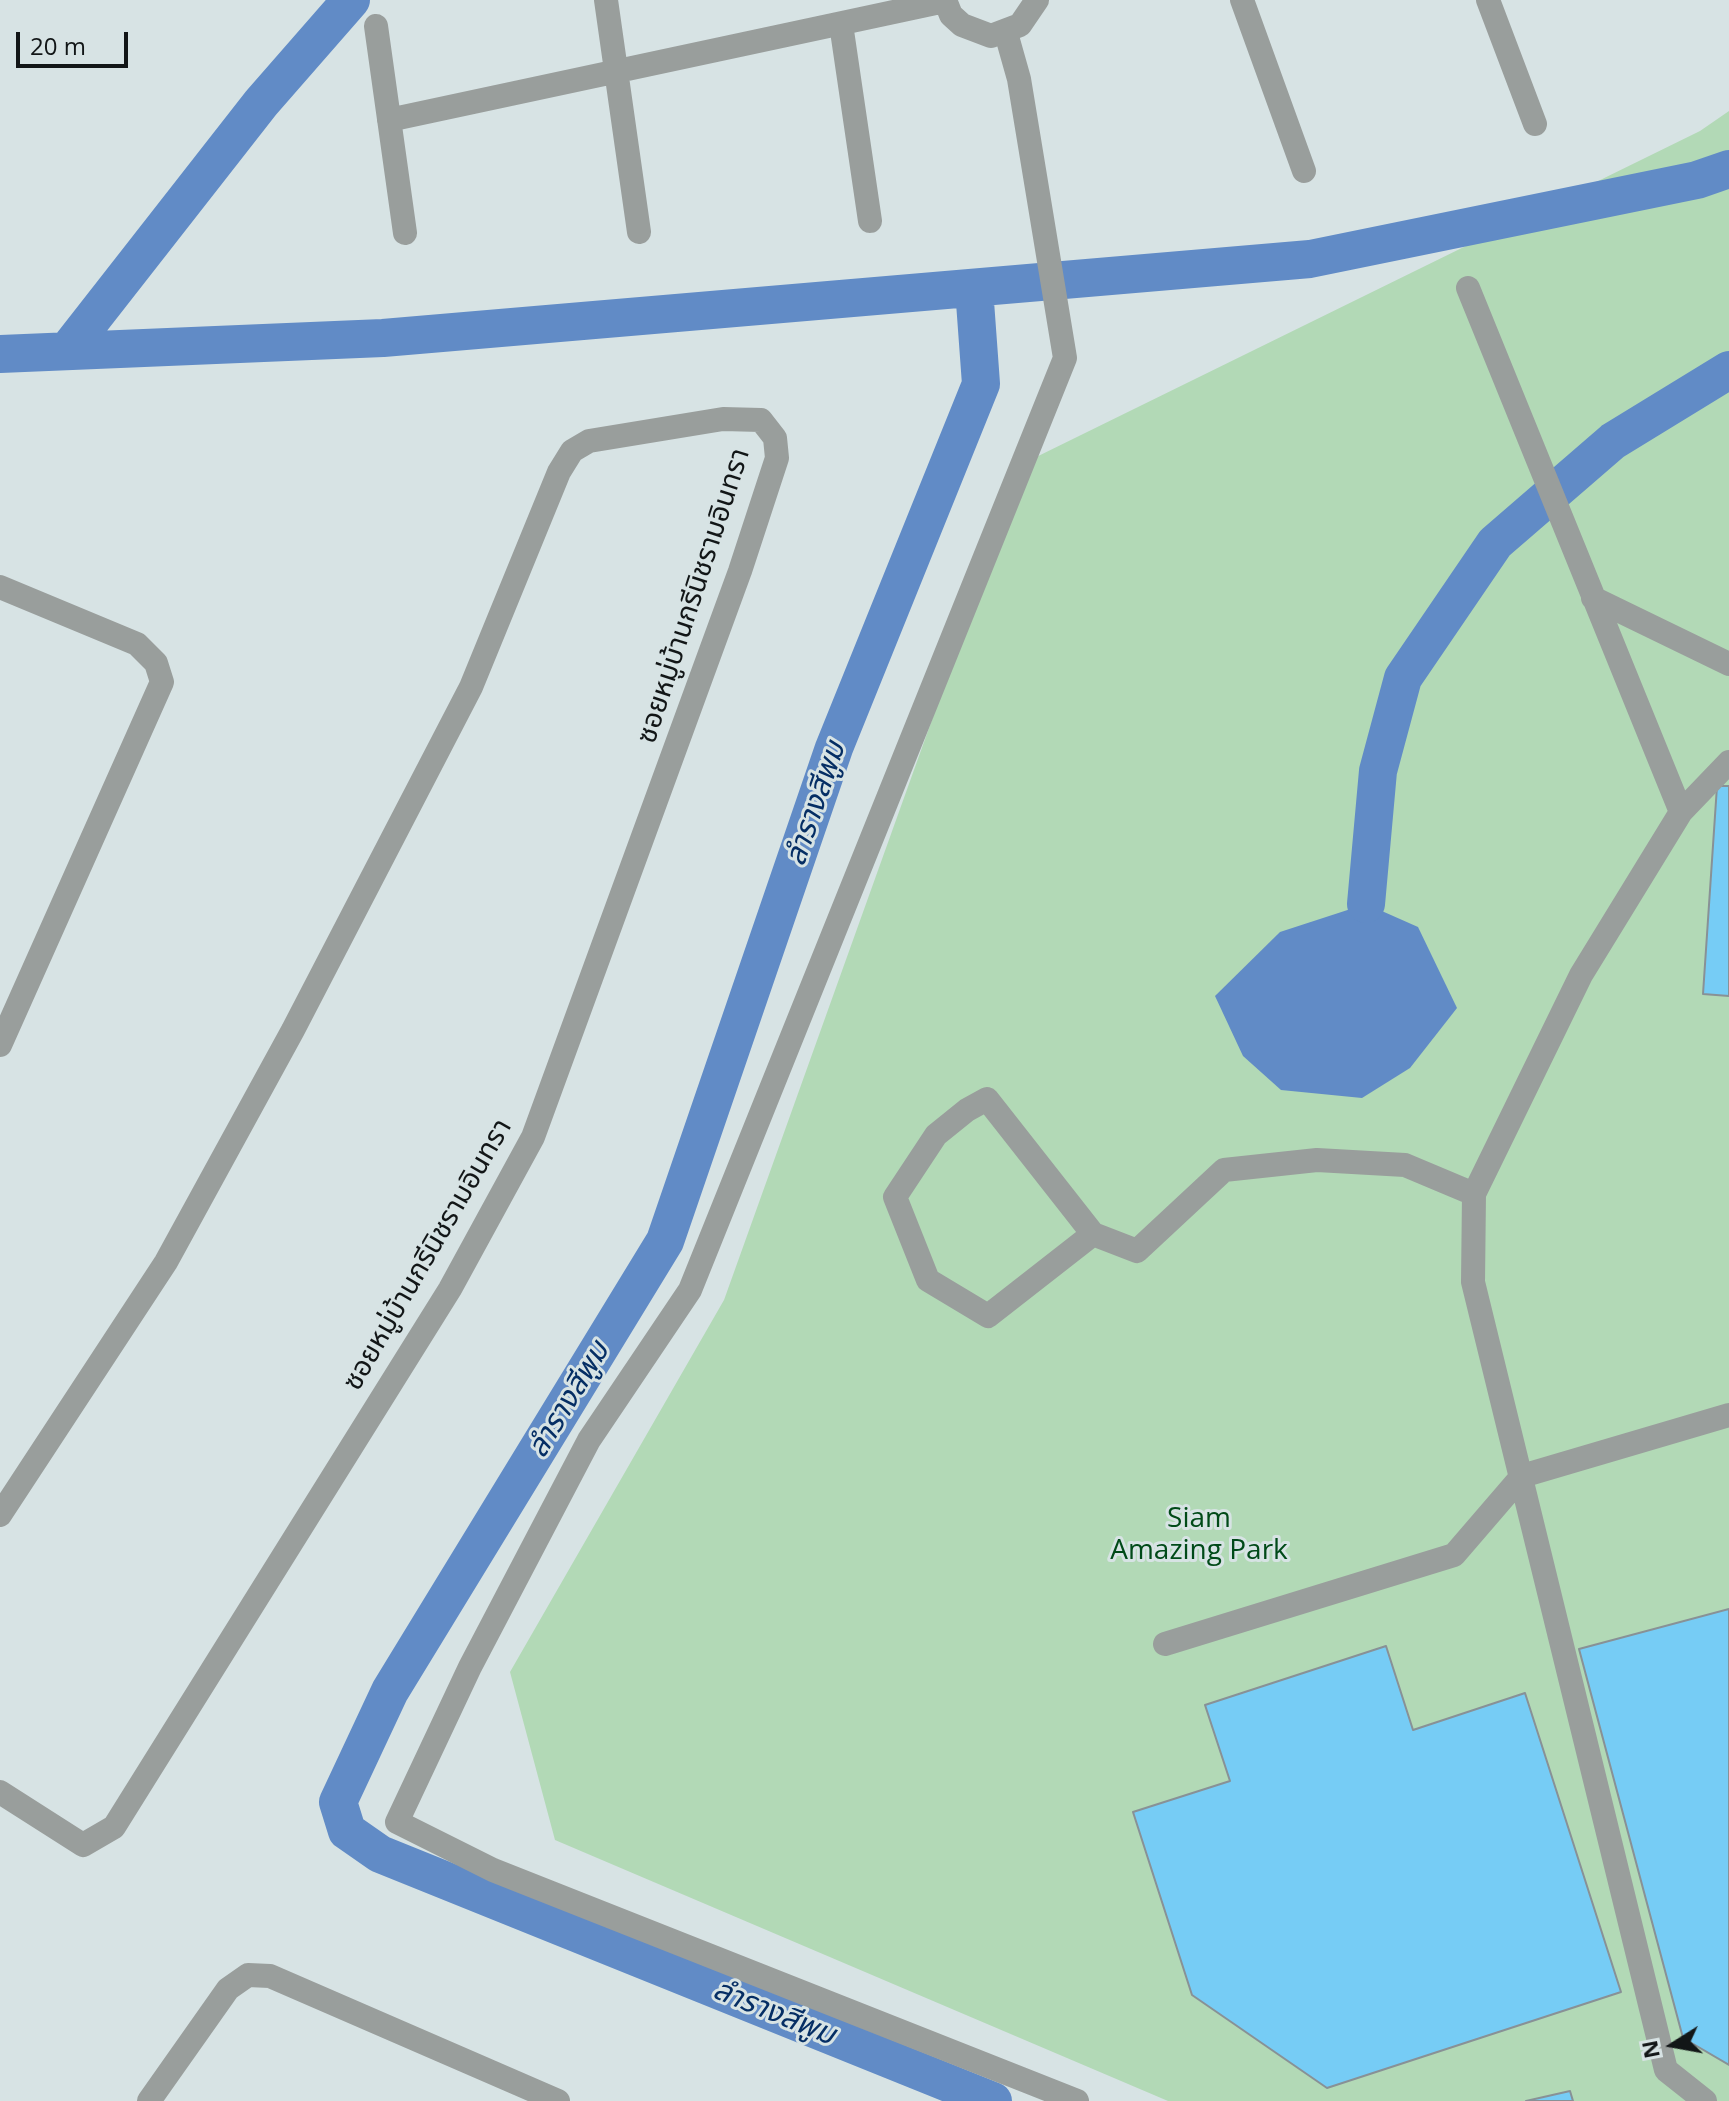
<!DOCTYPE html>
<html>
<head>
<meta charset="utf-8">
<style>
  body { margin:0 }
  #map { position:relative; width:1729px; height:2101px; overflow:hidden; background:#d7e3e4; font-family:"Open Sans",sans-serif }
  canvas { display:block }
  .north { position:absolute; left:1633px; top:2005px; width:80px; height:80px; -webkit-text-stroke:6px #d7e3e4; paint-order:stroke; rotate:259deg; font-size:22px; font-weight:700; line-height:32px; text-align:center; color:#121617 }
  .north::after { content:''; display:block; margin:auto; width:28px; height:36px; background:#121617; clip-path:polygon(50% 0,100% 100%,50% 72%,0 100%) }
  .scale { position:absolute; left:16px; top:32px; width:112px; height:36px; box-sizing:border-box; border:4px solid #121617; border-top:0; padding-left:10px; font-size:24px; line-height:28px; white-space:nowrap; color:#121617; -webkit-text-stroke:6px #d7e3e4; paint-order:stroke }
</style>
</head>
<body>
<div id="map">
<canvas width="1729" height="2101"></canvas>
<div class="north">N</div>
<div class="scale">20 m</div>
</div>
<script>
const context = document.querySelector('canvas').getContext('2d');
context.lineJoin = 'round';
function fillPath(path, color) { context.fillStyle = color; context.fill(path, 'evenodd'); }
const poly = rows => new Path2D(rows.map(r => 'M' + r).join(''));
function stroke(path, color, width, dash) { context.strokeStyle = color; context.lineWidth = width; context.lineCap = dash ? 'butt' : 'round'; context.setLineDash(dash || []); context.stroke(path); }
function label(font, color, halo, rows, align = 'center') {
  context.font = font + ' "Open Sans","Noto Sans Thai",sans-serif'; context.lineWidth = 6; context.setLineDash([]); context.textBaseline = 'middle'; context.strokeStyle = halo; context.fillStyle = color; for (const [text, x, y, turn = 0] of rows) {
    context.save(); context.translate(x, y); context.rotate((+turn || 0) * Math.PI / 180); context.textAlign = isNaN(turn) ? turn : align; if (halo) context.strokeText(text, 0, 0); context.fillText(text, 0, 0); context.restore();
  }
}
fillPath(poly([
  [1729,111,1729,2101,1168,2101,555,1840,510,1672,724,1300,1024,463,1700,131]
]), '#b2d9b6');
fillPath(poly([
  [1366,904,1418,927,1457,1008,1410,1068,1362,1098,1281,1090,1243,1056,1215,996,1280,932]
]), '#618bc6');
stroke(poly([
  [974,288,981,384,834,748,665,1241,390,1691,338,1802,347,1831,380,1854,993,2101],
  [67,351,261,103,351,0],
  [0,354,383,338,1310,259,1697,180,1729,169],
  [1366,904,1378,771,1403,678,1495,543,1613,441,1729,370]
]), '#618bc6', 38);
const building = poly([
  [1717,786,1729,786,1729,996,1703,994,1717,786],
  [1729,1609,1729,2065,1683,2038,1579,1649,1729,1609],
  [1386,1646,1413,1730,1525,1693,1621,1992,1327,2088,1192,1995,1133,1812,1230,1781,1205,1705,1386,1646],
  [1570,2091,1573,2101,1526,2101,1570,2091]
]);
fillPath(building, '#76ccf5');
stroke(building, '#889196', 2);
stroke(poly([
  [606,0,639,232],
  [945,0,951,15,962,25,991,36,1020,25,1037,0],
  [1242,0,1304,171],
  [1488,0,1535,124],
  [841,24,870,221],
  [376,26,405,233],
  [1006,33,1019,79,1065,358,690,1290,589,1440,470,1667,397,1822,493,1870,1077,2101],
  [389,120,945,1],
  [1468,288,1681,812],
  [0,587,137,644,156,663,162,682,0,1045],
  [1593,598,1729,664],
  [1093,1234,988,1316,928,1280,895,1197,936,1135,967,1110,987,1099,1093,1234,1137,1251,1224,1170,1317,1160,1405,1165,1474,1194],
  [0,1515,166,1262,293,1030,471,687,559,472,572,451,589,441,723,419,761,420,775,438,777,458,740,571,533,1137,450,1289,114,1827,83,1845,0,1792],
  [1165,1644,1454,1555,1522,1476,1729,1415],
  [149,2101,228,1989,248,1975,270,1976,558,2101],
  [1705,2101,1666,2070,1473,1282,1474,1194,1581,975,1681,812,1729,762]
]), '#999e9c', 24);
label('28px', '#121617', '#d7e3e4', [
  ["ซอยหมู่บ้านกรีนิชรามอินทรา",694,596,-72],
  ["ซอยหมู่บ้านกรีนิชรามอินทรา",428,1255,-60]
]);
label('28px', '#004a18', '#d7e3e4', [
  ["Siam",1199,1519],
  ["Amazing Park",1199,1551]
]);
label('italic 30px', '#052e64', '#d7e3e4', [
  ["ลำรางสีพูม",816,804,-71],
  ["ลำรางสีพูม",569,1400,-59],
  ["ลำรางสีพูม",774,2013,22]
]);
</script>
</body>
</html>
